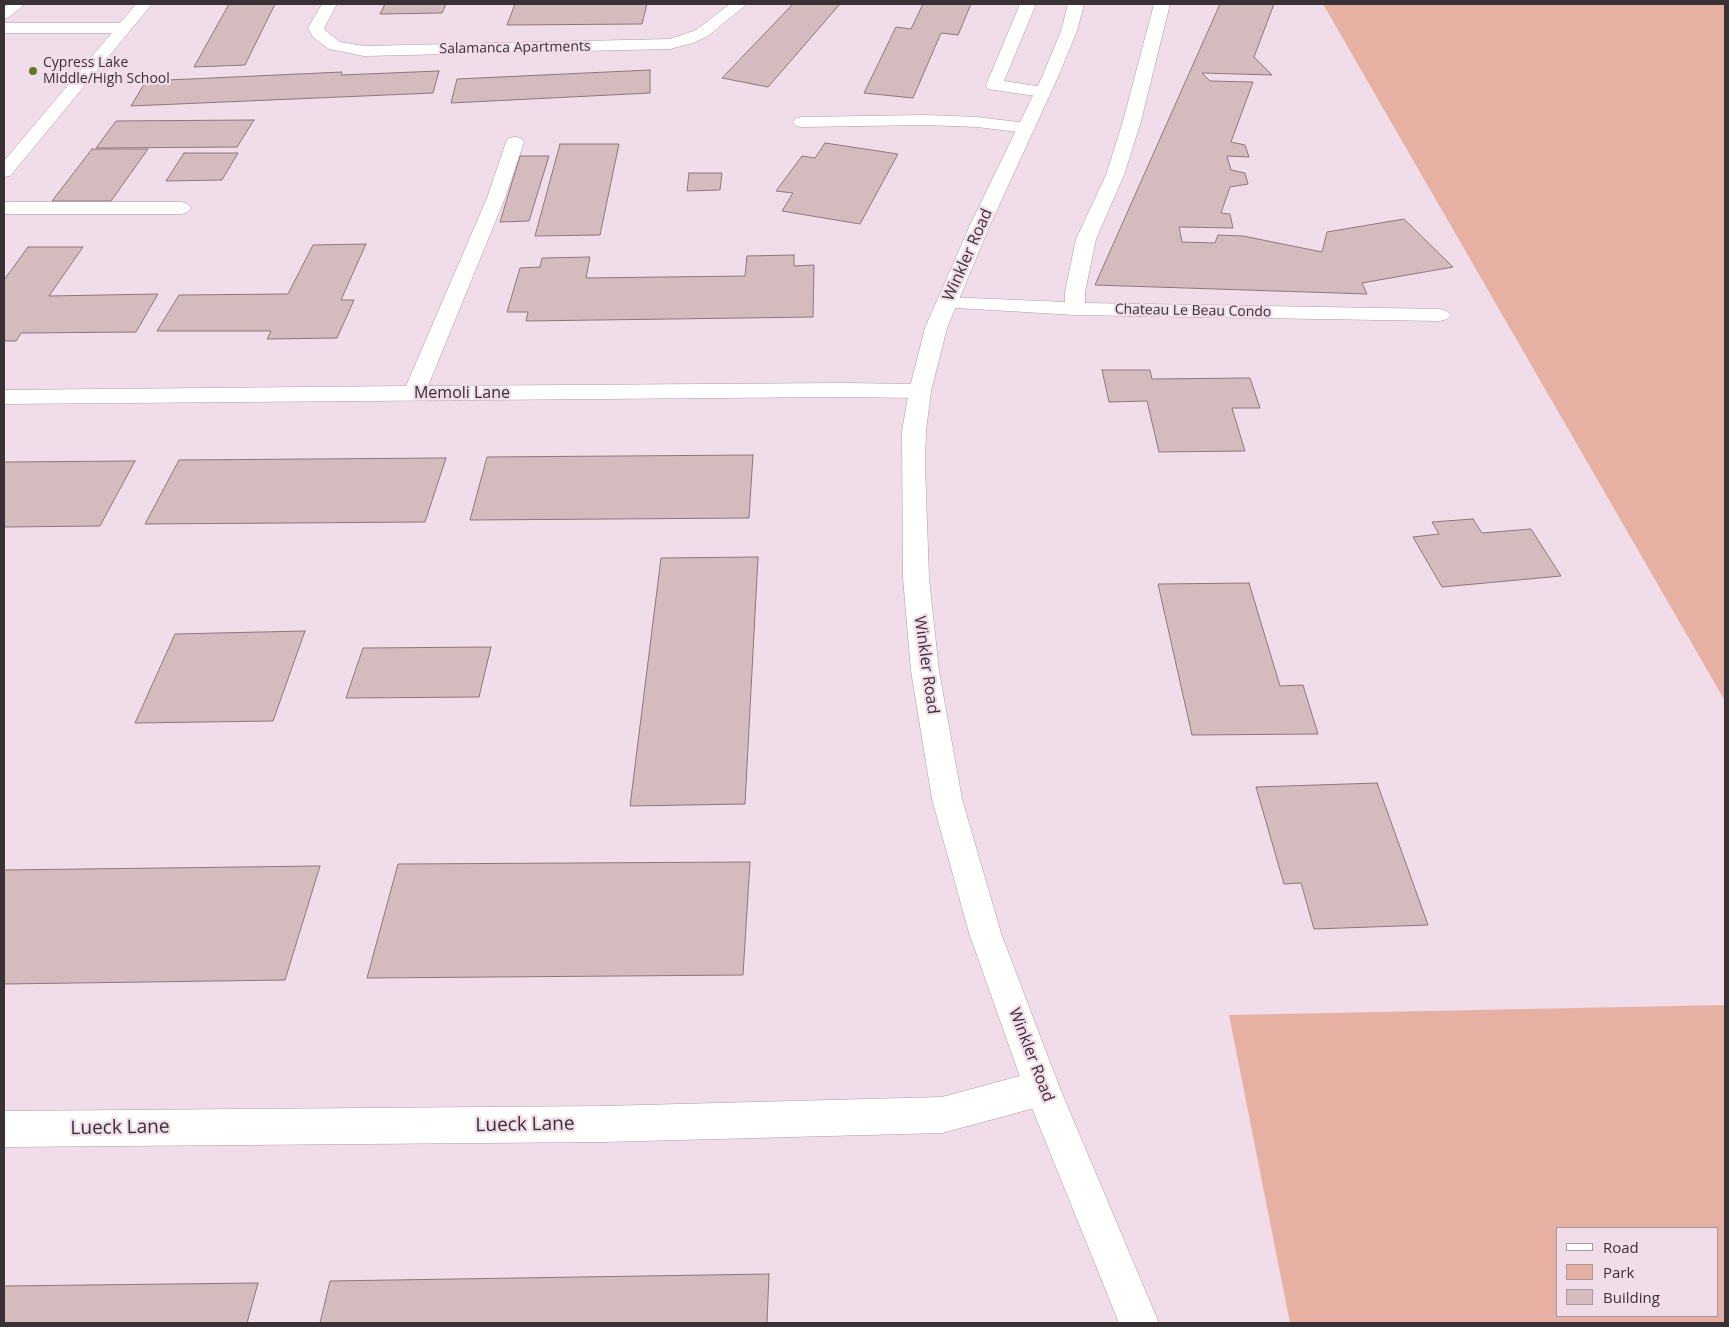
<!DOCTYPE html>
<html>
<head>
<meta charset="utf-8">
<style>
  body { margin:0 }
  #map { position:relative; width:1729px; height:1327px; overflow:hidden; background:#f1dce9; font-family:"Open Sans",sans-serif }
  canvas { display:block }
  .frame { position:absolute; inset:0; border:5px solid #3a3137; pointer-events:none }
  .legend { position:absolute; left:1556px; top:1227px; width:162px; height:90px; box-sizing:border-box; background:#f1dce9; border:1px solid #a898a2; margin:0; padding:6px 9px; list-style:none; font-size:15px; color:#3a3137 }
  .legend li { display:flex; align-items:center; gap:10px; height:25px }
  .legend b { width:25px; border:1px solid #a898a2 }
</style>
</head>
<body>
<div id="map">
<canvas width="1729" height="1327"></canvas>
<div class="frame"></div>
<ul class="legend">
<li><b style="height:6px;background:#fff"></b>Road</li>
<li><b style="height:14px;background:#e6b1a3"></b>Park</li>
<li><b style="height:14px;background:#d4bbbe"></b>Building</li>
</ul>
</div>
<script>
const context = document.querySelector('canvas').getContext('2d');
context.lineJoin = 'round';
function fillPath(path, color) { context.fillStyle = color; context.fill(path, 'evenodd'); }
const poly = rows => new Path2D(rows.map(r => 'M' + r).join(''));
function stroke(path, color, width, dash) { context.strokeStyle = color; context.lineWidth = width; context.lineCap = dash ? 'butt' : 'round'; context.setLineDash(dash || []); context.stroke(path); }
function label(font, color, halo, rows, align = 'center') {
  context.font = font + ' "Open Sans",sans-serif'; context.lineWidth = 4.5; context.setLineDash([]); context.textBaseline = 'middle'; context.strokeStyle = halo; context.fillStyle = color; for (const [text, x, y, turn = 0] of rows) {
    context.save(); context.translate(x, y); context.rotate((+turn || 0) * Math.PI / 180); context.textAlign = isNaN(turn) ? turn : align; if (halo) context.strokeText(text, 0, 0); context.fillText(text, 0, 0); context.restore();
  }
}
fillPath(poly([
  [1323,4,1725,4,1725,701],
  [1725,1005,1725,1323,1290,1323,1229,1015],
  [1558,1228,1718,1228,1718,1316,1558,1316]
]), '#e6b1a3');
const building = poly([
  [229,4,275,4,245,65,194,67,229,4],
  [385,4,446,4,442,13,380,14,385,4],
  [515,4,647,4,642,24,507,25,515,4],
  [793,4,840,4,768,87,722,78,793,4],
  [923,4,971,4,958,35,941,33,913,98,864,93,896,27,911,29,923,4],
  [1220,4,1274,4,1254,57,1272,75,1202,73,1210,81,1253,82,1231,142,1245,145,1249,157,1227,156,1231,170,1245,173,1248,184,1230,187,1221,213,1230,214,1233,228,1179,227,1182,242,1215,243,1218,235,1243,236,1322,252,1327,232,1404,219,1453,267,1362,283,1367,294,1095,285,1220,4],
  [650,70,650,93,451,103,457,79,650,70],
  [439,71,433,93,131,106,146,81,342,72,341,75,439,71],
  [254,120,237,147,96,148,116,121,254,120],
  [825,143,898,154,860,224,782,211,793,193,776,191,802,156,815,158,825,143],
  [560,144,619,144,600,235,535,236,560,144],
  [92,149,148,149,111,201,52,201,92,149],
  [184,153,238,153,222,180,166,181,184,153],
  [520,156,549,156,529,221,500,222,520,156],
  [689,173,722,173,720,190,687,191,689,173],
  [366,244,341,300,354,300,337,338,267,339,271,331,157,331,179,295,288,294,313,245,366,244],
  [28,247,83,247,49,296,158,294,136,332,21,333,16,341,4,341,4,280,28,247],
  [794,255,794,266,814,265,813,317,526,321,528,312,507,312,520,268,540,267,542,258,590,257,586,278,745,276,747,256,794,255],
  [1102,370,1150,370,1152,379,1250,378,1260,408,1232,408,1245,451,1159,452,1147,401,1109,402,1102,370],
  [753,455,749,518,470,520,487,457,753,455],
  [446,458,425,522,145,524,179,460,446,458],
  [135,461,100,526,4,527,4,462,135,461],
  [1473,519,1482,533,1531,529,1561,576,1442,587,1413,537,1439,534,1432,522,1473,519],
  [758,557,745,804,630,806,661,558,758,557],
  [1249,583,1280,686,1303,685,1318,734,1192,735,1158,584,1249,583],
  [305,631,273,721,135,723,175,634,305,631],
  [491,647,479,697,346,698,363,648,491,647],
  [1377,783,1428,925,1314,929,1301,883,1284,884,1256,787,1377,783],
  [750,862,743,975,367,978,398,864,750,862],
  [320,866,285,980,4,984,4,870,320,866],
  [769,1274,767,1323,320,1323,330,1281,769,1274],
  [258,1283,247,1323,4,1323,4,1286,258,1283]
]);
fillPath(building, '#d4bbbe');
stroke(building, '#8e777a', 1);
const service = poly([
  [8,4,25,4,9,17,4,19,4,7,8,4],
  [1020,4,1036,4,1004,81,1049,88,1051,92,1049,96,1043,97,994,90,988,89,986,85,1020,4],
  [4,23,124,23,130,25,132,28,130,31,124,33,4,33,4,23],
  [925,115,977,117,1026,123,1032,124,1035,128,1032,132,1026,133,977,127,925,125,802,127,796,126,793,122,796,118,802,117,925,115],
  [4,202,181,202,188,204,191,208,188,212,181,214,4,214,4,202]
]);
const minor = poly([
  [136,4,152,4,10,176,4,177,4,161,136,4],
  [322,4,337,4,324,28,326,31,340,42,364,46,670,39,696,30,730,4,747,4,708,36,693,43,670,49,364,56,329,49,313,37,308,28,322,4],
  [1154,4,1170,4,1141,121,1124,175,1096,239,1085,292,1085,303,1440,309,1447,311,1451,315,1447,319,1440,321,1075,315,940,307,937,303,940,299,947,297,1065,302,1065,292,1076,239,1106,175,1123,121,1154,4],
  [515,137,521,138,524,142,505,198,428,386,841,383,920,384,928,386,931,391,928,396,920,398,841,397,4,404,4,390,406,386,487,198,506,142,509,138,515,137],
  [1042,1070,1055,1075,1060,1088,1055,1101,1042,1106,942,1133,604,1142,4,1147,4,1111,604,1106,942,1097,1042,1070]
]);
const tertiary = poly([
  [1068,4,1084,4,1077,31,1058,77,990,225,947,328,931,391,926,431,925,464,929,578,939,671,962,799,1001,933,1059,1086,1159,1323,1119,1323,1024,1088,969,933,932,799,911,671,903,578,902,431,909,391,925,328,970,225,1042,77,1061,31,1068,4]
]);
stroke(service, '#ae9aa6', 1);
stroke(minor, '#ae9aa6', 1);
stroke(tertiary, '#ae9aa6', 1);
fillPath(service, '#fff');
fillPath(minor, '#fff');
fillPath(tertiary, '#fff');
for (const [x, y, r, color] of [
  [33,71,5,"#657725"]
]) { const dot = new Path2D(); dot.arc(x, y, r, 0, 2 * Math.PI); context.fillStyle = color; context.fill(dot); stroke(dot, '#f1dce9', 2); }
label('14px', '#3a3137', '#f1dce9', [
  ["Salamanca Apartments",515,48,-1],
  ["Chateau Le Beau Condo",1193,311,1]
]);
label('14px', '#3a3137', '#f1dce9', [
  ["Cypress Lake",43,63],
  ["Middle/High School",43,79]
], 'left');
label('16px', '#3a3137', '#f1dce9', [
  ["Winkler Road",968,255,-66],
  ["Memoli Lane",462,393],
  ["Winkler Road",926,665,82],
  ["Winkler Road",1031,1055,69]
]);
label('19px', '#3a3137', '#f1dce9', [
  ["Lueck Lane",525,1125,-1],
  ["Lueck Lane",120,1128,-1]
]);
</script>
</body>
</html>
